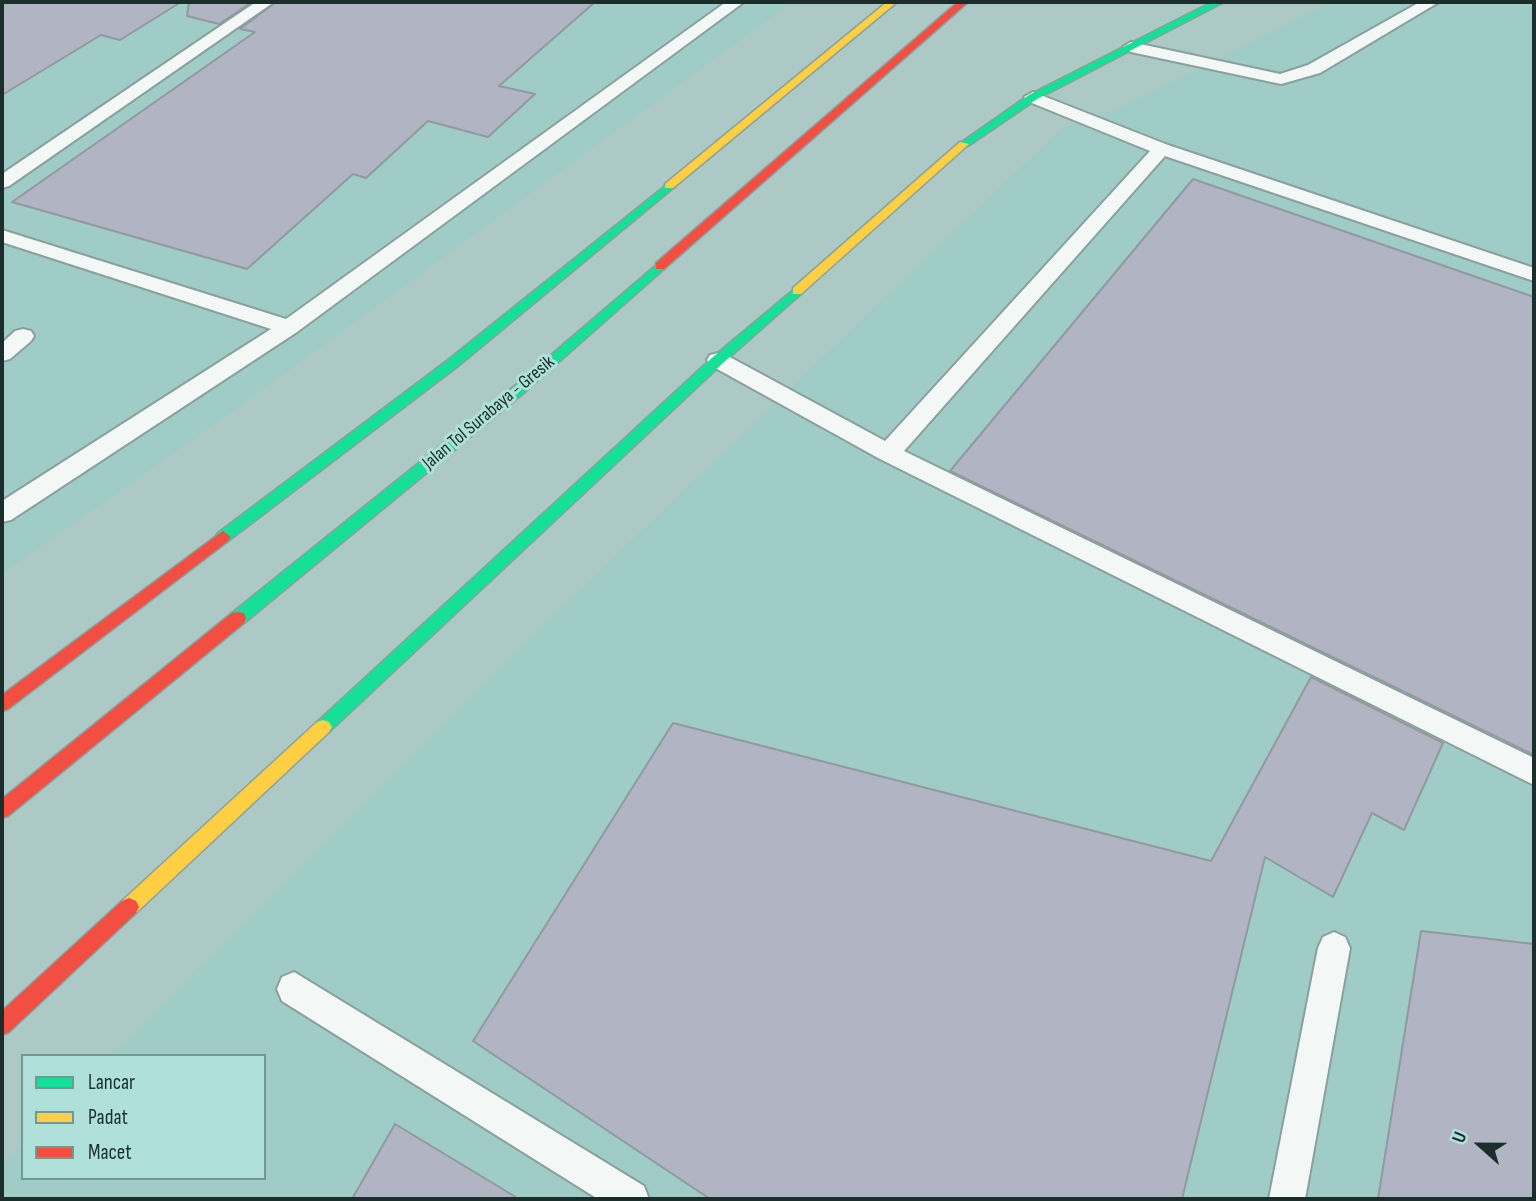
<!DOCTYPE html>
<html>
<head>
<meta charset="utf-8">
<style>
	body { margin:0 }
	#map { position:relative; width:1536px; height:1201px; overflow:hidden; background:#adc9c5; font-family:"Sofia Sans Condensed",sans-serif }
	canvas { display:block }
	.frame { position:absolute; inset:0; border:4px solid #1b2e2c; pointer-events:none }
	.legend { position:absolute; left:21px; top:1054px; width:245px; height:126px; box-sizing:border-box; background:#afe1da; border:2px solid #749994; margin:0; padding:9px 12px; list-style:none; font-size:21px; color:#1b2e2c }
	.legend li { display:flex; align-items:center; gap:14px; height:35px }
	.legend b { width:35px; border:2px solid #749994 }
	.north { position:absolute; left:1445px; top:1110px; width:70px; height:70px; -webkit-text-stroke:5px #afe1da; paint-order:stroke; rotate:291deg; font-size:19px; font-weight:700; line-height:28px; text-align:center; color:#1b2e2c }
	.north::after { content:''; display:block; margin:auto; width:24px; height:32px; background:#1b2e2c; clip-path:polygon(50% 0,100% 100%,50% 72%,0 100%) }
</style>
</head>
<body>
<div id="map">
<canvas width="1536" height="1201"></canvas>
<div class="frame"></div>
<ul class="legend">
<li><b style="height:9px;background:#16e098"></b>Lancar</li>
<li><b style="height:9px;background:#ffcf43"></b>Padat</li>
<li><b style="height:9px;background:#f24e42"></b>Macet</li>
</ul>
<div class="north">U</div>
</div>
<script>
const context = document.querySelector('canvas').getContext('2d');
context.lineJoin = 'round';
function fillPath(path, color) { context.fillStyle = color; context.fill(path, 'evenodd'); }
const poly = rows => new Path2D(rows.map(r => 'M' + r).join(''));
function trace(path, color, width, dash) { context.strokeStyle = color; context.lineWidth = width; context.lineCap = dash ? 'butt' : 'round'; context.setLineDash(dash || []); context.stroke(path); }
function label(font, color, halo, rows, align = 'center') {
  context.font = font + ' "Sofia Sans Condensed",sans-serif'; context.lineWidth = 6; context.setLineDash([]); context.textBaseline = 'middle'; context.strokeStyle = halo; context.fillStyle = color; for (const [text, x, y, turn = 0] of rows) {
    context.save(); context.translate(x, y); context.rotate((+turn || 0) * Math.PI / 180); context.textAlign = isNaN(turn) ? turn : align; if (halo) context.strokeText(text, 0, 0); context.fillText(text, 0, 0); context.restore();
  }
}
const built = poly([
	[2,2,792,2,232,412,2,574],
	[1331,2,1534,2,1534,1199,2,1199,2,1165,23,1144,23,1178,264,1178,264,1056,111,1056,540,628,1063,127,1117,109]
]);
const building = poly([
	[2,2,181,2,120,40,101,35,2,95,2,2],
	[189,2,252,2,219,24,187,16,189,2],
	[276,2,595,2,499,86,535,94,488,137,428,121,366,178,353,174,247,269,12,202,255,32,240,29,276,2],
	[1193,179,1534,297,1534,755,950,471,1193,179],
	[1311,677,1443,743,1404,830,1372,813,1333,897,1265,857,1182,1199,710,1199,473,1041,673,723,1211,861,1311,677],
	[1421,931,1534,944,1534,1199,1378,1199,1421,931],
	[395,1124,519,1199,352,1199,395,1124]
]);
const lane = poly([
	[256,2,274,2,9,186,2,188,2,174,256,2],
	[726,2,744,2,297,332,11,520,2,522,2,501,271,329,2,242,2,230,286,319,726,2],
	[1420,2,1439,2,1320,73,1281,84,1131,52,1123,47,1131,42,1280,74,1308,65,1420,2],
	[1033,92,1168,145,1534,268,1534,281,1165,156,904,451,1534,758,1534,785,880,459,710,365,707,360,710,355,718,353,726,355,885,441,1150,151,1027,101,1024,97,1033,92],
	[23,329,31,331,34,336,31,341,10,359,2,361,2,343,15,331,23,329],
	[1334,932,1345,937,1350,948,1305,1199,1269,1199,1318,948,1323,937,1334,932],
	[294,972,644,1186,649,1199,598,1199,282,1001,277,989,282,977,294,972]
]);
const fast = poly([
	[1212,2,1224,2,1037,99,968,146,959,144,1029,95,1212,2],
	[669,183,675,186,673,188,458,366,228,541,218,541,215,537,218,533,448,360,669,183],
	[660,262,666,266,664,269,526,391,244,623,232,623,230,618,232,613,516,385,660,262],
	[797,287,803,291,801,294,723,363,329,732,323,734,317,732,314,727,317,722,713,357,797,287]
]);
const slow = poly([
	[887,2,897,2,673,188,665,188,665,184,887,2],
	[960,142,969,144,801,294,793,294,793,288,960,142],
	[323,720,329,722,332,727,329,732,136,913,129,916,122,913,119,907,122,901,317,722,323,720]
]);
const jam = poly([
	[958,2,968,2,664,269,656,269,656,263,958,2],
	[223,531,231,537,228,541,8,709,2,711,2,695,223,531],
	[238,612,244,613,246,618,244,623,8,816,2,818,2,799,232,613,238,612],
	[129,898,136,901,139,907,136,913,9,1032,2,1035,2,1011,122,901,129,898]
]);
const streetNames = [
	["Jalan Tol Surabaya - Gresik",489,413,-40]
];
fillPath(built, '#9fccc7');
fillPath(building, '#b0b4c3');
trace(building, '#919a9f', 2);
trace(lane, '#8aa09d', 4);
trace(fast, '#8aa09d', 3);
trace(slow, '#8aa09d', 3);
trace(jam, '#8aa09d', 3);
fillPath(lane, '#f3f7f6');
fillPath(fast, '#16e098');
fillPath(slow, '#ffcf43');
fillPath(jam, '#f24e42');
label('19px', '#1b2e2c', '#afe1da', streetNames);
</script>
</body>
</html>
